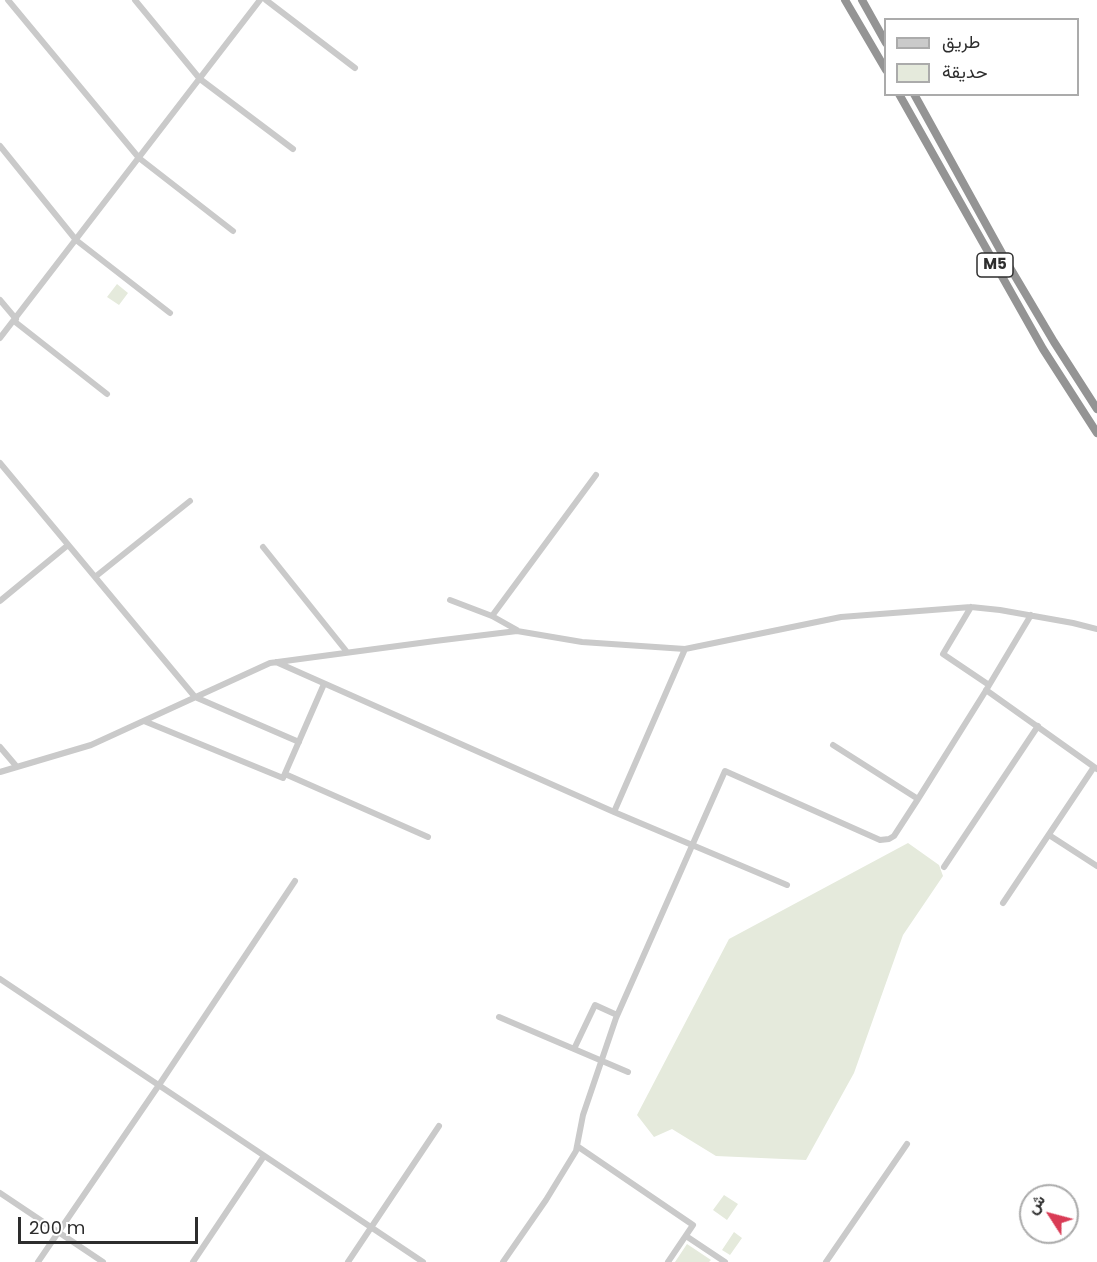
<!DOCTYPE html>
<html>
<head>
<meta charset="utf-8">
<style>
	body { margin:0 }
	#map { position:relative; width:1097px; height:1262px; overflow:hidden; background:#fff; font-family:Poppins,Vazirmatn,sans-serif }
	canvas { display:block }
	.legend { position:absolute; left:884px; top:18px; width:195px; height:78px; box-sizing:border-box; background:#fff; border:2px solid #ababab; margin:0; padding:8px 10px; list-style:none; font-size:18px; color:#2d2d2d }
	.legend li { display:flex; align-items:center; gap:12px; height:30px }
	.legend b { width:30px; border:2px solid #ababab }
	.north { position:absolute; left:1019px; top:1184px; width:60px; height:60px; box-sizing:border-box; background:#fff; border:2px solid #ababab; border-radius:50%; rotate:306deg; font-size:16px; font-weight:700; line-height:24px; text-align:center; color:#2d2d2d }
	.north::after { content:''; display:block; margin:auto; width:21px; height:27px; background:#d93b55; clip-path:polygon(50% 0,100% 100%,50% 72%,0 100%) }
	.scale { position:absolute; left:18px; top:1217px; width:180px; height:27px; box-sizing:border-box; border:3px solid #2d2d2d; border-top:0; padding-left:8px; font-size:18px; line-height:21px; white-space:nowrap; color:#2d2d2d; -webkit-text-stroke:4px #fff; paint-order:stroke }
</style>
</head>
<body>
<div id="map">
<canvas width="1097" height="1262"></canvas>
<ul class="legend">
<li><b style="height:8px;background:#cacaca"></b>طريق</li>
<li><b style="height:16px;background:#e5eadc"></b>حديقة</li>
</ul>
<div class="north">ش</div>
<div class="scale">200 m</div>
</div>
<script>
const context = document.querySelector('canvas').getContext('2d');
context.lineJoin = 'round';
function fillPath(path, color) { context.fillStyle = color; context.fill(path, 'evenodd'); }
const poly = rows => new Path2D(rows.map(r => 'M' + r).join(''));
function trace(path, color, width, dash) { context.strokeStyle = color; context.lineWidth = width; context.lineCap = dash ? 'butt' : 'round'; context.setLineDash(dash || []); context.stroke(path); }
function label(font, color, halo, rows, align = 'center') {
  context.font = font + ' Poppins,sans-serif'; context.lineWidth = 6; context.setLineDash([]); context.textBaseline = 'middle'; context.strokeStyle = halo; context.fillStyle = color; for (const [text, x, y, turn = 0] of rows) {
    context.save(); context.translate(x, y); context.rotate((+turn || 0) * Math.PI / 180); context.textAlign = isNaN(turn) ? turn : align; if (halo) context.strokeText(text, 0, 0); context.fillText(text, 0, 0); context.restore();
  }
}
const green = poly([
	[117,284,128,293,119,305,107,297],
	[908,843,939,865,943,876,903,935,854,1073,806,1160,716,1156,672,1129,654,1137,637,1115,729,939],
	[724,1195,738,1204,727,1220,713,1210],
	[734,1232,742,1238,730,1255,722,1250],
	[687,1244,711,1260,709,1262,675,1262]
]);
const minor = poly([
	[8,0,139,158,233,231],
	[135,0,200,79,293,149],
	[266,0,355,68],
	[0,146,76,240,170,313],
	[0,300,16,319],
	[14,321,107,394],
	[0,338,260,0],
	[0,463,195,697,299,742],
	[263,547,347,652],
	[95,577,190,501],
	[450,600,492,616,517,630],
	[0,601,68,545],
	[971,607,943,654,989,685],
	[492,616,596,475],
	[276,662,614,812,787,885],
	[986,690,1097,769],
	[144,721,283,778,324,684],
	[833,745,918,799],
	[0,747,17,767],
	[0,772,91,745,270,663,435,641,517,631,582,642,685,649,841,617,971,607,1000,610,1073,623,1097,629],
	[285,774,428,837],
	[614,812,685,649],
	[1049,835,1097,866],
	[944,867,1038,726],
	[1003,903,1094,767],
	[0,979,423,1262],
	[499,1017,628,1072],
	[574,1049,595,1005,617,1015],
	[577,1146,693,1225,668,1262],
	[0,1193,103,1262],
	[686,1236,725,1262],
	[38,1262,159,1085,295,881],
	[193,1262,264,1156],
	[348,1262,439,1126],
	[503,1262,546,1200,576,1151,583,1115,616,1018,725,771,880,840,889,839,894,836,918,799,985,692,1031,615],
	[826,1262,907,1144]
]);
const highway = poly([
	[845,0,886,70],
	[862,0,886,43],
	[899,94,1043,349,1097,433],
	[914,94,1009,266,1054,342,1097,409]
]);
const shields = [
	[995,265,36]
];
const shieldNames = [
	["M5",995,265]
];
fillPath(green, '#e5eadc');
trace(minor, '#cacaca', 6);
trace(highway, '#949494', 8);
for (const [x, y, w] of shields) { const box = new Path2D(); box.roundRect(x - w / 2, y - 12, w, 24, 4.5); context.fillStyle = '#fff'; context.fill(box); trace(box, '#2d2d2d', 1.5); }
label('bold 15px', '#2d2d2d', null, shieldNames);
</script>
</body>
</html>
